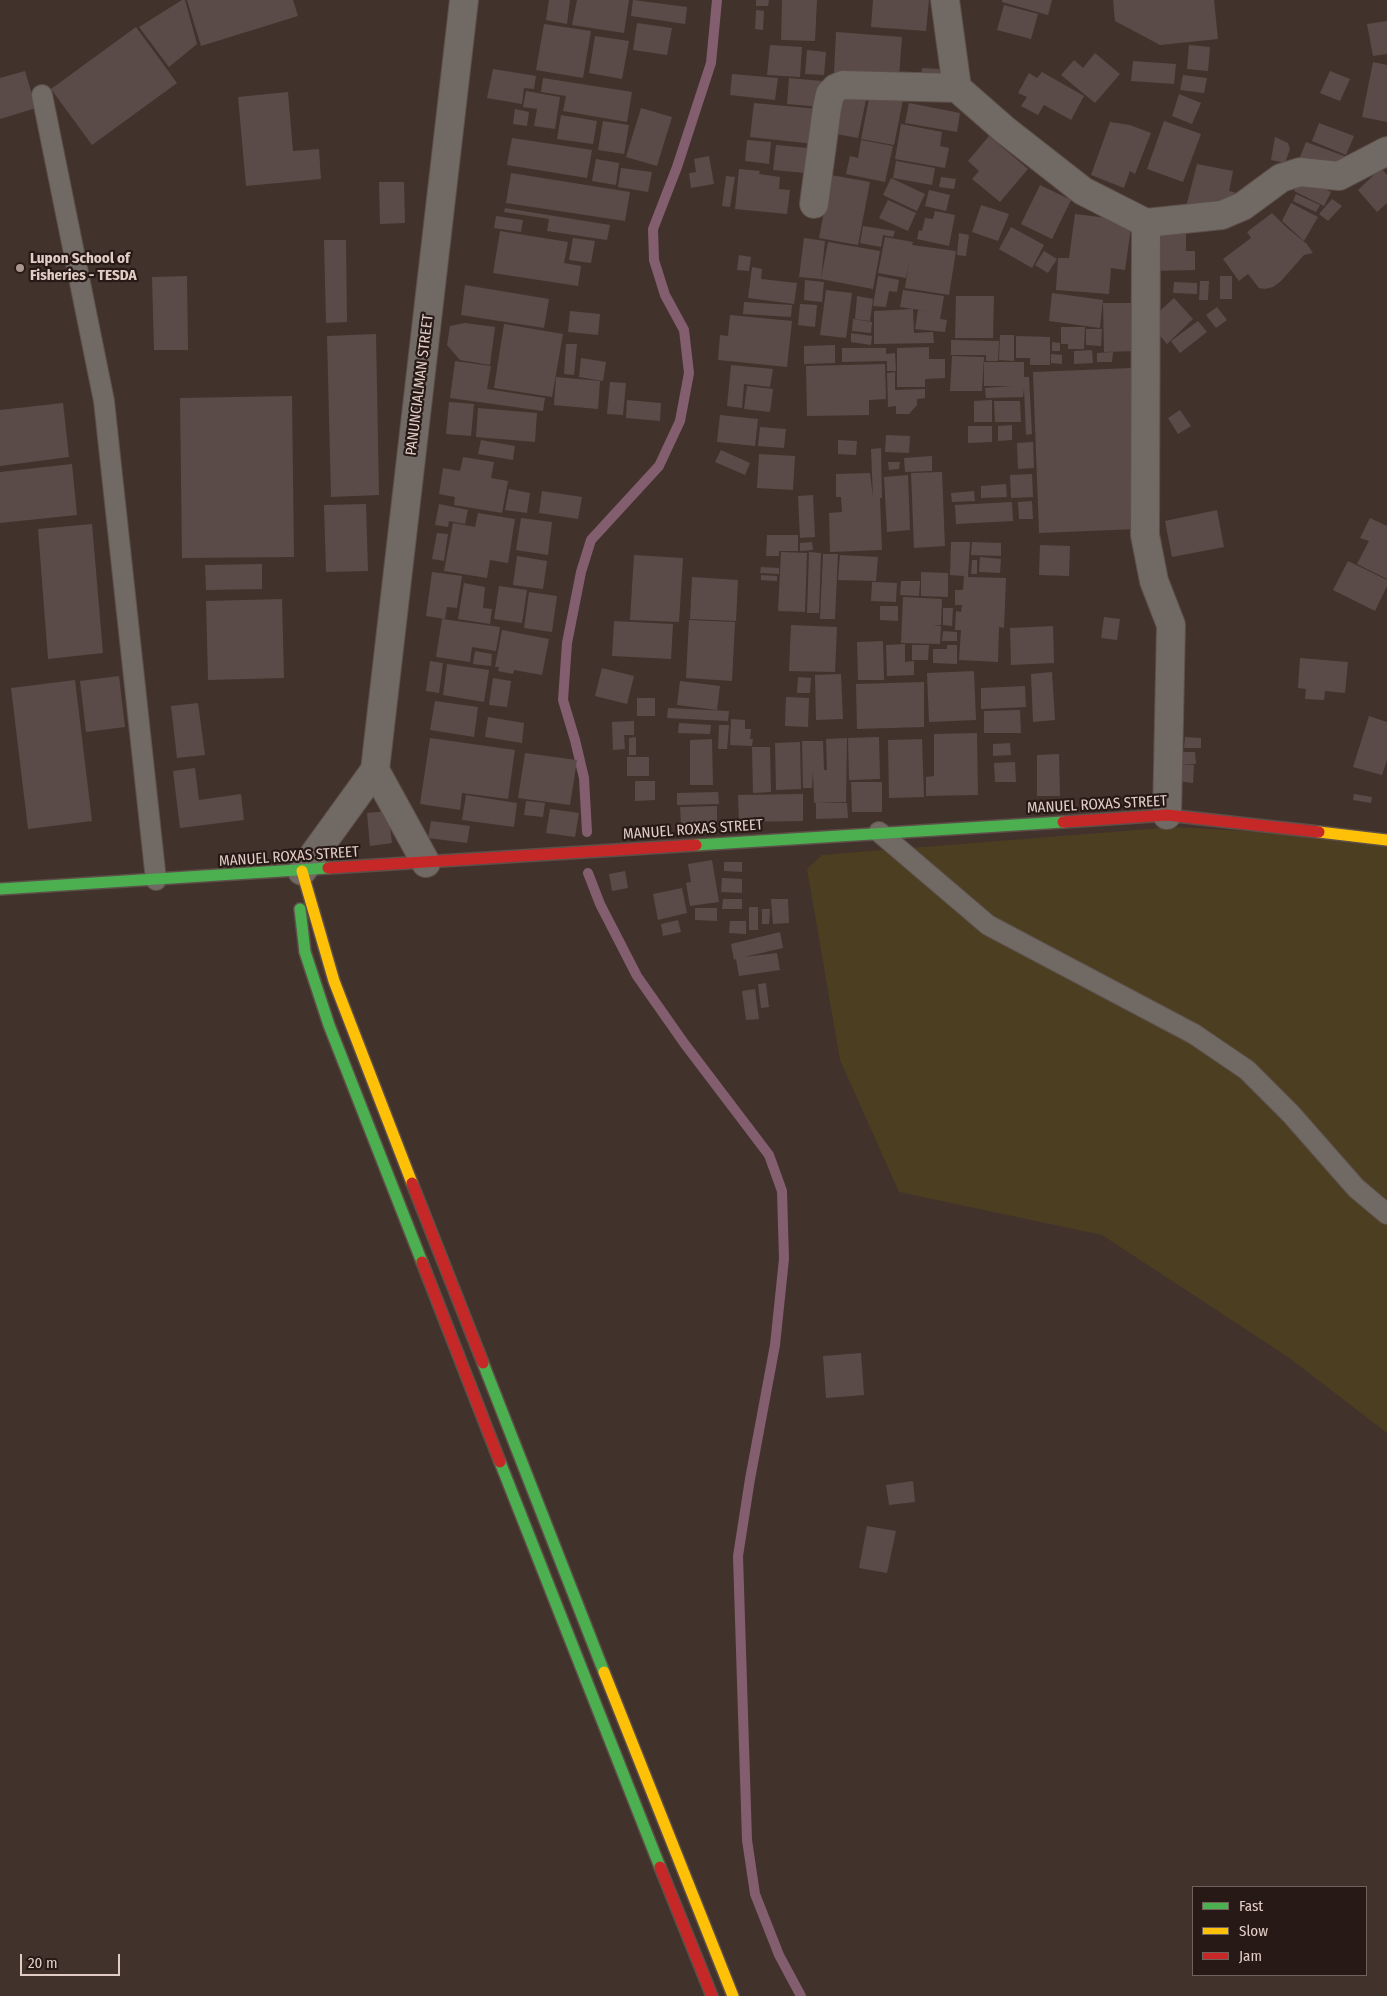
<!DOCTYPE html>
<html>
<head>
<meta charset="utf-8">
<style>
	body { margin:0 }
	#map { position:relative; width:1387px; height:1996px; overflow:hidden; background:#42322c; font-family:"Fira Sans Condensed",sans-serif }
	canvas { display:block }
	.legend { position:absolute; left:1192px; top:1886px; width:175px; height:90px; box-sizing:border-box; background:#271915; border:1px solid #71615c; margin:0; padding:6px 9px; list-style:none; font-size:15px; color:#e1cdc6 }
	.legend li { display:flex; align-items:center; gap:10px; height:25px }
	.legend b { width:25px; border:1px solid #71615c }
	.scale { position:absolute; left:20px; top:1954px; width:100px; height:22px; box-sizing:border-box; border:2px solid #e1cdc6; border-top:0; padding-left:6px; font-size:15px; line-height:18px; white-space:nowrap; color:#e1cdc6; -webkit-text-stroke:4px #271915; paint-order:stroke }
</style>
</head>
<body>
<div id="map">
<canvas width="1387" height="1996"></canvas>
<ul class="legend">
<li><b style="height:6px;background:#4caf50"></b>Fast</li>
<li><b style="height:6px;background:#ffc107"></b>Slow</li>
<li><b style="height:6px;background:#c62828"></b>Jam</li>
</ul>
<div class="scale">20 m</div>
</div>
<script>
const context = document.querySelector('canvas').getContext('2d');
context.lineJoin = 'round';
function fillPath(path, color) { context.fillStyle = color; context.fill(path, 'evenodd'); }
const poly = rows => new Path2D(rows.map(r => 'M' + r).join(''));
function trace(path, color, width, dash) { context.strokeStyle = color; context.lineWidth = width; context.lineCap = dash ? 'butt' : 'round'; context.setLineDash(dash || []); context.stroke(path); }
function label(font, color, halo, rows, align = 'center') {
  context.font = font + ' "Fira Sans Condensed",sans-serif'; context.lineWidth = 4.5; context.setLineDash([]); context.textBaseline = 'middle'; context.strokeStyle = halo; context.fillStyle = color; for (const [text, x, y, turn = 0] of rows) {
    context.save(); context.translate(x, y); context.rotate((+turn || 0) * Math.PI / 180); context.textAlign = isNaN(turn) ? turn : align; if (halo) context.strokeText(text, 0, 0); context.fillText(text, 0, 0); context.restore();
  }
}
const green = poly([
	[1175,827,1387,839,1387,1433,1288,1357,1102,1235,899,1192,840,1060,807,869,822,855]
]);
const stream = poly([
	[587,832,584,778,575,740,563,700,567,643,581,572,591,540,659,466,680,421,689,373,684,330,665,295,654,260,653,229,677,167,711,63,717,0],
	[588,873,600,904,637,976,684,1043,769,1155,782,1191,784,1259,775,1345,750,1479,738,1556,747,1840,755,1894,779,1955,801,1996]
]);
const building = poly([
	[182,0,185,0,197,44,169,67,139,27],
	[187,0,293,0,298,16,201,46],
	[549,0,570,0,567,24,546,20],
	[577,0,629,0,624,33,572,25],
	[633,0,687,7,685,24,631,16],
	[756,0,769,0,768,6,756,6],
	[782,0,817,0,815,41,781,40],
	[873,0,929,0,926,31,871,27],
	[1002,0,1052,0,1048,15,1002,2],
	[1113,0,1214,0,1218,39,1160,45,1115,21],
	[1004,5,1038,14,1031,39,997,30],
	[756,10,764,11,763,30,755,29],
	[1387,21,1387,54,1373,56,1367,24],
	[637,23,672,28,667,55,633,50],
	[544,24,591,31,583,78,536,70],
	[136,27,177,83,92,145,51,89],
	[836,32,902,37,899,77,834,73],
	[595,36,629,41,622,79,589,73],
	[770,45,802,47,800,77,767,75],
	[1189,45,1210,47,1208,71,1187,69],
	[807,50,826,52,824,75,805,74],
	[1095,53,1120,74,1095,103,1061,75,1074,60,1083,68],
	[1133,61,1176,64,1174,84,1131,81],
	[1373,62,1387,65,1387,122,1362,117],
	[922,68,940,69,939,79,921,77],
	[493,69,536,76,534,89,524,88,522,104,487,98],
	[25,71,36,108,0,119,0,78],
	[1330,71,1350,79,1340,101,1320,93],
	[1042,72,1084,96,1071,120,1044,105,1038,115,1021,106,1027,97,1018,93,1029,73,1037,78],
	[732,74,778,78,775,100,730,95],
	[1183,75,1207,78,1204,93,1180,90],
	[543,78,632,92,627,122,563,111,566,96,541,92],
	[789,78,822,81,820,107,787,104],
	[526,91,560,97,555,129,534,126,537,109,523,107],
	[288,92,293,151,319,149,321,179,246,186,238,97],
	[870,94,903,100,894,145,861,139],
	[1179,94,1201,103,1192,124,1172,116],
	[844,96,866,100,858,138,836,134],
	[754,103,818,109,814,144,750,137],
	[909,103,960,113,957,132,905,123],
	[641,108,672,117,657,166,626,157],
	[515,109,529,112,527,126,513,124],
	[561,115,597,121,593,144,557,139],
	[603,121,629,125,624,154,598,150],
	[1164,121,1201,134,1183,182,1147,169],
	[1110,122,1130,125,1151,133,1135,174,1130,171,1124,188,1091,175],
	[1319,123,1354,136,1346,155,1312,141],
	[901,124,942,132,940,146,949,148,945,168,895,159],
	[989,136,1028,169,1000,202,972,179,979,171,968,161],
	[1275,137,1288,143,1290,149,1285,163,1271,160],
	[512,138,592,150,587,178,507,165],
	[747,140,771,142,769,164,745,161],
	[861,140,893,146,885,182,846,174,850,156,858,158],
	[1306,142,1347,157,1341,173,1300,157],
	[776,145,808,148,805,173,773,170],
	[709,156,714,184,691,188,689,173,696,172,694,159],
	[596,159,619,163,616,185,592,181],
	[896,161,935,168,932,185,893,178],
	[1197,164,1233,171,1229,191,1237,193,1236,207,1186,207],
	[621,168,652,172,648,192,618,187],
	[1381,168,1387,175,1387,203,1377,212,1358,190],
	[739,169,760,171,759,174,780,177,779,189,790,190,787,214,735,209],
	[511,173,630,192,625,221,506,203],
	[831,175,870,182,858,245,819,238],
	[726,176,735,177,730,207,722,206],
	[941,177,956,179,954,189,939,187],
	[1301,177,1331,192,1324,206,1294,191],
	[891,178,925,194,917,211,883,195],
	[379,182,404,182,405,223,380,224],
	[1040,185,1071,200,1052,239,1021,224],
	[929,190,950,195,946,211,925,206],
	[1296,194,1320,205,1316,212,1293,201],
	[1332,199,1342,206,1328,221,1319,214],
	[888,200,916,213,908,231,879,218],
	[1291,203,1318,217,1304,241,1282,221],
	[981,205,1009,214,998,241,972,232],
	[505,208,610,225,607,240,547,231,549,219,504,212],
	[935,211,955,215,949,246,917,239,919,230,922,231,925,218,933,219],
	[1272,213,1286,227,1307,244,1313,253,1304,255,1281,281,1273,287,1265,289,1259,288,1248,274,1239,281,1223,259,1251,238,1247,232],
	[1075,214,1132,221,1125,270,1111,268,1109,294,1056,290,1058,258,1069,258],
	[496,216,523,220,521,232,494,228],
	[1186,225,1186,251,1195,251,1195,270,1152,271,1151,226],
	[863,226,895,231,893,237,883,235,881,247,860,243],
	[1011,227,1044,245,1032,268,999,249],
	[500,231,568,242,564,263,581,266,578,286,493,273],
	[959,233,969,235,966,256,957,255],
	[885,237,913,242,912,245,956,251,949,295,905,288,909,262,906,278,878,273],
	[573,238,595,241,591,263,569,260],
	[804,238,825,241,821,279,799,277],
	[324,240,346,240,347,322,326,323],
	[828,242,880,251,873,289,821,279],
	[1044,251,1057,259,1048,273,1035,265],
	[739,255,751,257,749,271,737,270],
	[752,267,762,269,761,279,797,283,794,304,748,298],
	[187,276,188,350,154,350,152,277],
	[878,276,899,280,897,292,889,291,886,307,873,306],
	[1220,276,1232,276,1232,299,1220,299],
	[805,280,824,282,822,302,804,300],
	[1200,281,1209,281,1208,300,1199,300],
	[1174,282,1197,283,1197,294,1173,293],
	[465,285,549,299,544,328,461,315],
	[826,290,852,293,846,338,820,335],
	[903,290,944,296,940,319,947,320,945,332,915,329,918,310,933,312,900,307],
	[1052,293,1103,300,1100,328,1049,321],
	[857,296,873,299,870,321,855,319],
	[956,296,994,296,993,338,955,338],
	[1174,298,1193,319,1167,344,1148,322],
	[744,302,792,305,791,317,743,314],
	[1103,303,1135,303,1136,351,1104,352],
	[800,304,817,305,815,327,798,325],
	[1217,307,1227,320,1216,328,1206,315],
	[913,309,914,333,933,332,934,343,874,344,874,311],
	[570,311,600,314,598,335,568,332],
	[730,315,792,321,787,367,718,360,720,335,728,336],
	[853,319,872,322,871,333,852,331],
	[1198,321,1207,332,1180,353,1171,341],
	[465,323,495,327,490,365,460,360,447,345,450,326],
	[504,324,563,334,552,397,494,388],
	[1061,327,1085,327,1084,349,1068,349,1068,344,1061,344],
	[1086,329,1102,329,1101,346,1086,345],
	[851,333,872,336,871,345,851,342],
	[376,334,379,495,331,497,327,336],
	[1000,335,1014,335,1014,361,999,360],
	[1016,336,1050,337,1050,365,1030,365,1030,358,1016,358],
	[951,340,999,341,998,361,986,361,986,355,951,355],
	[1052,342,1060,343,1060,351,1052,351],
	[566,344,577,344,574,375,564,374],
	[835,345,835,363,804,364,804,346],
	[929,347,929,359,945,359,945,378,925,379,925,387,897,387,897,348],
	[842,348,886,348,886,354,895,353,896,371,887,371,887,361,842,362],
	[1092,350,1093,363,1074,364,1074,351],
	[1113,352,1112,362,1097,362,1097,353],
	[1051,354,1062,355,1062,364,1051,363],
	[952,356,984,357,982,391,950,391],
	[581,358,606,362,603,381,579,377],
	[455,361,491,366,487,389,545,398,543,411,450,398],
	[984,362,1024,362,1024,377,1029,377,1032,434,1026,435,1024,389,1023,397,986,398,985,388,1012,386,984,386],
	[885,364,886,399,869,400,869,415,807,416,806,366],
	[731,365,773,369,770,387,744,384,742,408,727,406],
	[1132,368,1138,529,1039,533,1033,372],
	[895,372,895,390,925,389,925,398,917,399,917,405,909,414,896,414,896,406,888,407,887,373],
	[556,377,600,381,598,409,554,405],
	[610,382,626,383,623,415,607,414],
	[747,386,773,389,770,412,744,409],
	[292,396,294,557,182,558,180,398],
	[627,400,661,403,660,421,626,418],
	[992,400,992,422,974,422,974,401],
	[994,401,1020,401,1021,422,995,422],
	[449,402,474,404,471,436,446,434],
	[63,403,69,457,0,466,0,410],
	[478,408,537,413,535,442,476,437],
	[1180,410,1191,426,1178,434,1168,418],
	[720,415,758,419,755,446,717,442],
	[1012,425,1012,440,998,441,998,426],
	[968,426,992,426,992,442,968,443],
	[760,427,786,429,784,448,758,446],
	[886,435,910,436,909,453,885,452],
	[481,440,515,446,513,460,478,454],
	[838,440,857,441,856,455,838,454],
	[1033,442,1034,468,1018,469,1017,443],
	[881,448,882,498,880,498,882,550,830,552,829,513,842,512,841,497,836,497,836,474,870,473,873,498,871,449],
	[721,450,750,463,745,475,715,462],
	[759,454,795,456,793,490,757,488],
	[932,456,932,471,905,472,904,458],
	[463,457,494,462,491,478,508,481,502,513,454,505,455,497,439,494,443,468,460,471],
	[888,462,900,462,899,469,889,470],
	[72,464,77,515,0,523,0,472],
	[942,472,945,546,914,548,911,473],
	[1032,474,1033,497,1011,498,1010,475],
	[908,475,910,530,887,532,884,477],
	[1006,484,1007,497,981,498,981,486],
	[509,489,530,493,527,513,505,510],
	[542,491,582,497,578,519,539,513],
	[974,491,975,501,952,502,951,493],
	[813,495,815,537,800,538,798,496],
	[1032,501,1033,519,1019,519,1018,502],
	[1012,502,1013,521,956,524,955,505],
	[366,504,368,571,326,572,324,505],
	[439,504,468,510,465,524,449,521,448,527,435,525],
	[1217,510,1224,547,1172,557,1165,521],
	[478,513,515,519,508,563,490,560,487,578,444,571,453,523,475,527],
	[521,518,552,522,548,555,516,550],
	[1370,518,1387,526,1387,579,1357,564,1369,541,1360,538],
	[92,524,103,653,48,659,38,529],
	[437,533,448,534,444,561,432,559],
	[767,535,798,535,798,551,779,551,779,556,766,556],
	[812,542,813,550,800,551,800,543],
	[951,542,970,542,968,577,1006,578,1004,628,999,627,998,662,959,660,961,630,955,630,956,611,961,612,962,605,955,605,955,590,963,590,964,576,950,575],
	[972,542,1001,543,1001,556,971,555],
	[1040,545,1070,546,1069,576,1039,575],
	[781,552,807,553,805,612,778,611],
	[809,552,821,553,819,613,807,613],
	[823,554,838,554,835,619,820,619],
	[634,555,683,558,679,622,630,620],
	[840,555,878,557,876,581,838,580],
	[517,556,547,561,543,589,513,585],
	[980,557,1001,559,1000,573,979,572],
	[972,560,977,560,977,574,971,574],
	[1348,561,1387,580,1387,586,1375,611,1333,590],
	[262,564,262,589,206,590,205,565],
	[761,567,779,568,779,574,760,573],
	[432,572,462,576,457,608,447,607,445,619,426,616],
	[921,572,948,573,948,597,921,596],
	[761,575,777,576,777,581,761,580],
	[692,577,738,580,736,621,690,619],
	[901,581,920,581,919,596,900,595],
	[872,582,897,583,896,602,871,601],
	[464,583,485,587,483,608,492,609,490,624,458,619],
	[499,586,527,590,522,623,494,619],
	[529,592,557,596,552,632,524,628],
	[903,597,942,599,941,625,933,625,941,626,940,644,901,643],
	[282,599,284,678,208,680,206,601],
	[880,606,898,606,898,621,880,620],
	[943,608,953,608,952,626,943,625],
	[1104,617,1120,619,1117,640,1101,638],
	[442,619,500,627,496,651,472,647,470,662,436,657],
	[689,620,735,622,732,681,686,678],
	[614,621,673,624,671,659,612,656],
	[791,625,837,627,835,672,789,671],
	[1053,626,1054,663,1011,665,1010,628],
	[502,630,549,639,542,675,514,670,513,674,498,671,499,667,495,667],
	[943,631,957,632,957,641,942,641],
	[883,641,884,680,858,680,857,642],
	[905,644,905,662,914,661,914,675,887,676,886,645],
	[912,645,929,645,928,660,912,660],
	[947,645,957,645,957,664,933,663,933,649,947,649],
	[475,651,492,654,491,666,473,664],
	[1300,658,1348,662,1345,693,1325,691,1324,700,1305,699,1306,689,1298,688],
	[430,661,443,663,439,693,426,691],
	[447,664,489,670,484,702,443,695],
	[602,668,634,676,627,704,595,696],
	[974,671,976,720,929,722,927,673],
	[1052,672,1055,720,1033,722,1031,674],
	[841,674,843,719,816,720,815,675],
	[119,676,125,727,86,732,80,681],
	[798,677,811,678,810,693,797,693],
	[493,678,511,681,507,707,489,705],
	[75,680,92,821,28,829,11,688],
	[680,681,720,686,717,710,677,705],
	[924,682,924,727,857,729,856,684],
	[1025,686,1026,707,981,709,981,688],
	[786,697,809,698,808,727,785,726],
	[637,698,655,698,655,716,637,716],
	[435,701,478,707,474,737,430,730],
	[198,703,205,755,177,758,171,706],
	[668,708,729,711,728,721,667,718],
	[1020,710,1021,733,984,733,984,711],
	[1369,716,1387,722,1387,760,1382,775,1353,767],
	[488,717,524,723,522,743,485,737],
	[731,719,745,720,745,729,751,729,750,739,753,739,752,746,730,745],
	[634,721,634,735,624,735,625,749,613,750,612,722],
	[679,723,711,725,710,734,678,733],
	[719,725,729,725,727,749,718,749],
	[977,733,978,795,926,796,926,777,934,776,934,734],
	[636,737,636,755,629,755,629,738],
	[879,737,880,779,849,780,848,738],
	[1185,737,1201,738,1201,748,1184,748],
	[430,738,515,750,508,799,462,793,460,810,420,804],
	[847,738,846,802,814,803,813,771,812,788,803,788,802,741,823,741,824,770,827,770,826,739],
	[712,739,713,785,690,785,690,740],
	[922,739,924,797,889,798,888,740],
	[800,742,801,789,776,790,775,743],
	[1010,743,1011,755,993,756,993,744],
	[752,747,770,747,771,792,753,793],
	[1182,752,1195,752,1196,764,1182,764],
	[525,753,577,760,570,805,518,798],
	[1059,754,1060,796,1037,796,1037,755],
	[627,757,649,757,649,776,627,776],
	[1015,762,1016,782,995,782,994,763],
	[1180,764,1194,765,1193,783,1178,781],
	[195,768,199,800,241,794,244,820,180,828,173,771],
	[635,781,655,781,655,800,635,801],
	[851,782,882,782,882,812,852,812],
	[718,792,719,804,677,805,677,793],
	[803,794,803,821,739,822,738,795],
	[1354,794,1372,797,1371,803,1353,800],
	[466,795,517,803,514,827,462,820],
	[526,801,545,803,543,817,524,815],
	[816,803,847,803,848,818,816,819],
	[717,806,717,824,681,825,680,807],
	[550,809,579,813,575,837,546,833],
	[388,811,392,843,370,846,367,813],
	[431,821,470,826,467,843,428,838],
	[712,860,719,902,690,906,686,883,691,882,688,864],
	[724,862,742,862,742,872,724,871],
	[625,871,628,888,612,891,609,874],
	[722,878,742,879,742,893,721,892],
	[682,888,687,913,658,920,653,894],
	[723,899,742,899,742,909,722,909],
	[771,899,788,899,789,923,773,924],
	[749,907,758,907,758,930,749,930],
	[695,908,717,908,717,921,695,920],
	[762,909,770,909,769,924,762,924],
	[678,920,681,932,663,936,661,924],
	[730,921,746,921,746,934,729,933],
	[780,932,783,948,744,957,777,953,780,970,739,976,736,959,734,960,731,944],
	[766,983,769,1007,761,1008,758,984],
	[755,989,759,1019,746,1020,742,991],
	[861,1353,864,1395,826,1398,823,1356],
	[913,1481,915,1502,889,1505,886,1485],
	[867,1526,896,1531,887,1573,859,1568]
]);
const lane = poly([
	[42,95,104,401,156,880],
	[879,832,988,925,1194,1034,1247,1070,1291,1114,1356,1188,1387,1214]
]);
const street = poly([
	[945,0,957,88,1005,130,1083,191,1146,223,1222,215,1243,206,1281,178,1300,172,1339,176,1387,151],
	[814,204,827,108,830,94,836,88,843,85,957,88],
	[1146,223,1145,535,1154,581,1171,625,1167,815],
	[375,770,426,863],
	[302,871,375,770,464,0]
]);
const fast = poly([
	[696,845,1063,822],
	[0,889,328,868],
	[300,909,305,952,329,1025,422,1262],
	[483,1363,604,1672],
	[500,1462,660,1867]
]);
const slow = poly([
	[1319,832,1387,840],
	[302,871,334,981,412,1183],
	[604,1672,733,1996]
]);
const jam = poly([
	[1063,822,1167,815,1319,832],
	[328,868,696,845],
	[412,1183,483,1363],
	[422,1262,500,1462],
	[660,1867,712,1996]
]);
const markers = [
	[20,268,5,"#a99790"]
];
const poiNames = [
	["Lupon School of",30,259],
	["Fisheries - TESDA",30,276]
];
const streetNames = [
	["PANUNCIALMAN STREET",420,385,-83],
	["MANUEL ROXAS STREET",1097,805,-3],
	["MANUEL ROXAS STREET",693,830,-4],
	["MANUEL ROXAS STREET",289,857,-4]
];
fillPath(green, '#4b3e21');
trace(stream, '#835e6e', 10);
fillPath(building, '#5a4b49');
trace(lane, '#5d4f49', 22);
trace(street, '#5d4f49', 30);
trace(fast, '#5d4f49', 14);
trace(slow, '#5d4f49', 14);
trace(jam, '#5d4f49', 14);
trace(lane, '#716964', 20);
trace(street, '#716964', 28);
trace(fast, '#4caf50', 11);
trace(slow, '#ffc107', 11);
trace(jam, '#c62828', 11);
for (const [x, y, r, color] of markers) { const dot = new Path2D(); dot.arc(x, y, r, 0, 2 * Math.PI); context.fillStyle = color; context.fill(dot); trace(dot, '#271915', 2); }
label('bold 15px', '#e1cdc6', '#271915', poiNames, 'left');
label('15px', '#e1cdc6', '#271915', streetNames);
</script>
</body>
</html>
